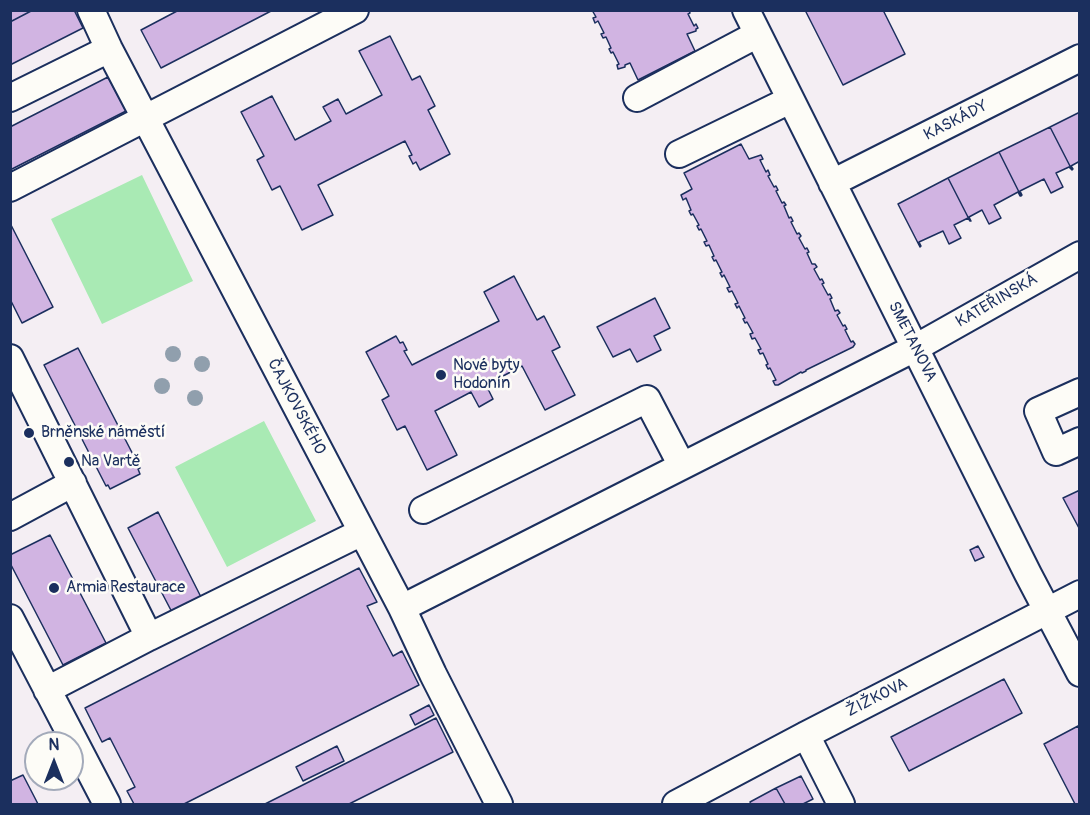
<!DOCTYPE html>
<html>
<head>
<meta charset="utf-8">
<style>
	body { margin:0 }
	#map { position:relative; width:1090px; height:815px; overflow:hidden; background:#f4eef3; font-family:Pangolin,sans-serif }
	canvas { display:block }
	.frame { position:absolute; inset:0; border:12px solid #1b2f5e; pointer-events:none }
	.north { position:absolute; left:24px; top:731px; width:60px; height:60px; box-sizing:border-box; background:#fdfcf7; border:2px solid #a3aaba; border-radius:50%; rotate:0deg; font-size:16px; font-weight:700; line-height:24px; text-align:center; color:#1b2f5e }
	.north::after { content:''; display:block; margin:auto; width:21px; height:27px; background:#1b2f5e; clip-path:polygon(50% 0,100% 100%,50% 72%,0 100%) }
</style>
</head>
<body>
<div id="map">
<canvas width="1090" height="815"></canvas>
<div class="frame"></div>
<div class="north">N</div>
</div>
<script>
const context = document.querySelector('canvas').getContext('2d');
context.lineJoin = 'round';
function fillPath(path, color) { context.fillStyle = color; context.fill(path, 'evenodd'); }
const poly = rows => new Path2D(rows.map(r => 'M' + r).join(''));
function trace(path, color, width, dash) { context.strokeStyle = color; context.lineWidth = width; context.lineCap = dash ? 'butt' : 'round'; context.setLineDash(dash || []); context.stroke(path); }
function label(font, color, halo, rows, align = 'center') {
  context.font = font + ' Pangolin,sans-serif'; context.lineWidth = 5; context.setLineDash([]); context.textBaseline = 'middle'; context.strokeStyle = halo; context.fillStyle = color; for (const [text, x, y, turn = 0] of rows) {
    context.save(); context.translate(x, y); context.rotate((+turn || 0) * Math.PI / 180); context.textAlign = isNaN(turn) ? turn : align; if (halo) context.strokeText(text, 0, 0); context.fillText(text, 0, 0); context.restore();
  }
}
const green = poly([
	[142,175,193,281,102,324,51,219],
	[264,421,316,521,227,567,175,467]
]);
const building = poly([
	[10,10,33,10,10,22,10,10],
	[33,10,74,10,83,28,10,65,10,22,33,10],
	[179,10,273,10,161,68,141,30,179,10],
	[592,10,689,10,690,13,688,14,694,26,696,24,698,28,696,29,696,31,687,34,695,51,638,80,630,63,625,65,625,67,618,69,617,65,619,64,613,52,611,53,609,49,611,48,606,37,603,38,601,34,604,33,598,21,595,23,593,18,596,17,592,10],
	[805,10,883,10,905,54,843,85,805,10],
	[390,36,412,80,420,76,435,106,428,110,450,154,420,170,416,162,413,164,409,156,412,155,405,141,318,185,333,215,302,230,280,186,272,190,257,160,264,156,241,112,272,96,295,140,331,121,323,107,338,99,346,114,382,95,359,51,390,36],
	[108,77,126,111,10,170,10,127,108,77],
	[1080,112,1080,161,1071,166,1073,169,1072,170,1050,127,1080,112],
	[1050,127,1072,170,1069,167,1056,173,1063,187,1051,193,1044,179,1020,191,1022,195,1021,196,999,152,1050,127],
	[741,144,749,159,761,155,763,159,760,160,766,172,768,170,770,175,768,176,774,187,776,186,778,190,776,191,782,203,784,202,786,205,784,206,789,218,791,217,793,221,791,222,797,234,799,233,801,236,799,238,805,249,807,248,809,252,807,253,812,264,815,264,817,267,814,269,820,280,822,279,824,283,822,284,828,295,830,294,832,298,830,299,835,311,838,310,840,313,837,315,843,326,845,325,847,329,845,330,851,342,853,341,855,344,853,347,806,370,806,371,802,373,801,372,778,385,775,385,773,381,776,380,770,368,768,369,766,365,768,364,763,353,760,354,758,350,761,349,755,338,752,339,750,334,753,333,747,322,745,323,743,319,745,318,739,306,737,308,735,304,738,303,732,291,729,292,727,288,730,287,724,275,722,277,720,273,722,272,716,260,714,261,712,257,714,256,709,245,706,246,704,242,707,241,701,229,699,230,697,226,699,225,693,214,691,215,689,211,691,210,686,198,683,200,681,195,692,189,684,173,741,144],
	[999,152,1021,196,1020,196,1018,192,994,205,1001,218,989,224,982,210,969,217,971,221,970,221,948,178,999,152],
	[948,178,970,221,968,218,954,225,961,238,949,244,943,231,919,242,921,246,920,247,898,204,948,178],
	[11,225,53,307,22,323,10,299,11,225],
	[514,276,537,320,544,316,560,347,552,351,575,395,545,410,522,366,486,385,493,399,479,407,471,392,435,411,457,455,427,470,405,426,397,430,382,400,389,396,366,352,396,336,400,343,403,342,407,350,404,351,412,365,499,321,484,292,514,276],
	[655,298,670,328,654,336,661,350,637,362,630,349,613,357,597,327,655,298],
	[78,348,140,468,138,469,140,474,110,489,108,485,106,486,44,365,78,348],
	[1080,490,1080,530,1063,498,1080,490],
	[158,512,204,603,175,618,128,528,158,512],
	[50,535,106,643,63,665,10,563,10,555,50,535],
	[978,546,984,557,975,561,970,550,978,546],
	[359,568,377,602,367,606,393,656,402,651,419,685,184,804,134,804,127,791,135,787,110,738,102,742,85,708,359,568],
	[1004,679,1022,713,909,771,891,737,1004,679],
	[429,705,434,715,415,725,410,715,429,705],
	[436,718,453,752,349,804,265,804,436,718],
	[1078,726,1080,729,1080,804,1075,804,1044,744,1078,726],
	[337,746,344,761,303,781,296,767,337,746],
	[23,775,38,804,10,804,10,781,23,775],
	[801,776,813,799,803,804,785,804,776,788,801,776],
	[776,788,785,804,751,804,750,802,776,788]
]);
const minor = poly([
	[91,10,109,49,402,608,433,674,499,804],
	[746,10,1028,574,1080,673],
	[10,98,109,49],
	[637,98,758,34],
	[679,154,790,100],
	[832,183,1080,58],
	[10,188,355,10],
	[10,358,149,637,362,532],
	[1080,392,1038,411,1056,452,1080,441],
	[423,510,647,399,682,466],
	[10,517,73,483],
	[402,608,915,348,1080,255],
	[10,618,107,804],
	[47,690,149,637],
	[806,735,841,804],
	[676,804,806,735,1080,594]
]);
const trees = [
	[173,354],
	[202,364],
	[162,386],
	[195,398]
];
const markers = [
	[441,375,6,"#1b2f5e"],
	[29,433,6,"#1b2f5e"],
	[69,462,6,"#1b2f5e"],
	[54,588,6,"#1b2f5e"]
];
const streetNames = [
	["KASKÁDY",956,121,-27],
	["KATEŘINSKÁ",997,301,-30],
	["SMETANOVA",912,342,63],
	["ČAJKOVSKÉHO",296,407,62],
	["ŽIŽKOVA",877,698,-27]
];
const poiNames = [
	["Nové byty",453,366],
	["Hodonín",453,384],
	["Brněnské náměstí",41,433],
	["Na Vartě",81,462],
	["Armia Restaurace",66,588]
];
fillPath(green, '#a9eab4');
fillPath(building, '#d1b4e2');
trace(building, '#1b2f5e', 1.5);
trace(minor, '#1b2f5e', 30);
trace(minor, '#fdfcf7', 26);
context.fillStyle = '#909fad';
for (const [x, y] of trees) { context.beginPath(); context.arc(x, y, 8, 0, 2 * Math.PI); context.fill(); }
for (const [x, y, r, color] of markers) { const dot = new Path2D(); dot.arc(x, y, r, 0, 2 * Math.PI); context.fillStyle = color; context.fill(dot); trace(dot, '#fdfcf7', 2); }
label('16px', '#1b2f5e', '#fdfcf7', streetNames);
label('16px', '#1b2f5e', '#fdfcf7', poiNames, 'left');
</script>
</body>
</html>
